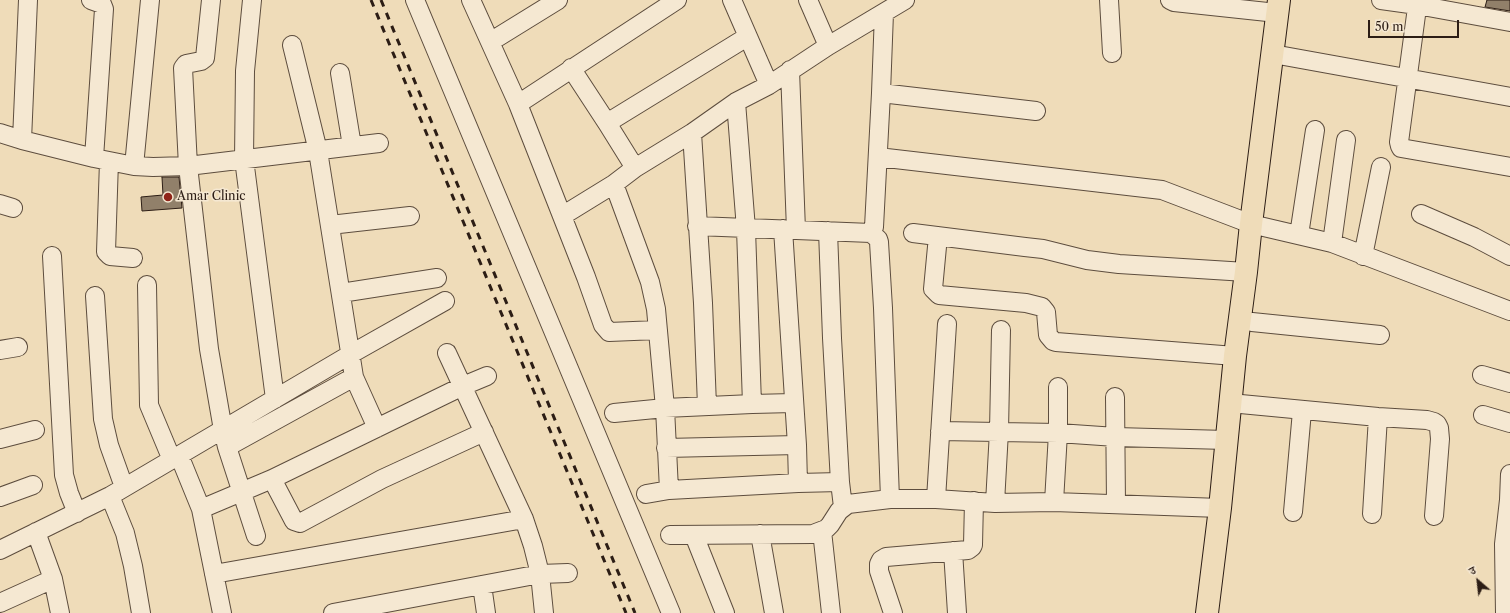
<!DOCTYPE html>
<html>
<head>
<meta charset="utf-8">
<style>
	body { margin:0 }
	#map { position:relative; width:1510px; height:613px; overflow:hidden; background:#efdcb9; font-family:"Libre Caslon Text","Noto Serif Devanagari",serif }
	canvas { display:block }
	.north { position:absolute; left:1458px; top:561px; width:40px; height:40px; -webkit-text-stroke:3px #f5e8d2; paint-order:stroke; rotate:332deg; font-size:11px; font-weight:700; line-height:16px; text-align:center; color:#2c1d15 }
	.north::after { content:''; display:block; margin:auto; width:14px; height:18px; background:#2c1d15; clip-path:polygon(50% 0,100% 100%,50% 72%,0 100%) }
	.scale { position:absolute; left:1368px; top:20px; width:91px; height:18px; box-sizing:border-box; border:2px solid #2c1d15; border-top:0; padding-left:5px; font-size:12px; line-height:14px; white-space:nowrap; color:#2c1d15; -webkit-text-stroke:3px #f5e8d2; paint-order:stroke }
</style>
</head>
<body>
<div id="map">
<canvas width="1510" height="613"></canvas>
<div class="north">उ</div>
<div class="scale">50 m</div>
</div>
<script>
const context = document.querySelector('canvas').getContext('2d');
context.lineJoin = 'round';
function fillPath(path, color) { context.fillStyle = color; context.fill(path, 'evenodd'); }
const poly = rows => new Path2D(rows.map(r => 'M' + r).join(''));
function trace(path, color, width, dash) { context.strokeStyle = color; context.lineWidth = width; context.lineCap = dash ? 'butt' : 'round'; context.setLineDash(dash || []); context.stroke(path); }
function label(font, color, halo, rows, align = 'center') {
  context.font = font + ' "Libre Caslon Text",serif'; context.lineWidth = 3; context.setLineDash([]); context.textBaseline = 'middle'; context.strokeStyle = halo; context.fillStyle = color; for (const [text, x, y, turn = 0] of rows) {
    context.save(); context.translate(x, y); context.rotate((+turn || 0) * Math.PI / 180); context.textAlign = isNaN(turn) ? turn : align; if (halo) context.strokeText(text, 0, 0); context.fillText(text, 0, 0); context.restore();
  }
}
const building = poly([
	[1487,0,1510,0,1510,11,1485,7,1487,0],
	[162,177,179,177,182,208,142,211,141,197,163,195,162,177]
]);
const minor = poly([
	[91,0,102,4,104,9,94,158],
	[211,0,205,58,201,61,186,64,183,68,188,166,209,349,223,430,227,447,256,536],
	[252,0,245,71,244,159,275,399],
	[415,0,671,613],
	[471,0,518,104,586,277,603,325,609,332,658,330],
	[732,0,769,85],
	[808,0,828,46],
	[1109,0,1112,53],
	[1170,0,1174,2,1277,13],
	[1381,0,1417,5,1510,22],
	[1418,0,1399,142,1400,146,1401,148,1510,167],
	[490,42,558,0],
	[292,45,318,151,354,377,377,428],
	[1284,56,1510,97],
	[571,68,607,123,635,168],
	[790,70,796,230],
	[340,73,352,146],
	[881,93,1036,111],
	[736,102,746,229,752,404],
	[518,104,677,0],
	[607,123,747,37],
	[0,133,22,140,94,158,134,166,153,167,188,166,379,143],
	[692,133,703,303,707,406],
	[22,140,28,0],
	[878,157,1162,190,1251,224,1332,243,1510,311],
	[109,161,106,252,110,256,133,258],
	[134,166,150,0],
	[614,184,650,282,656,309,665,408,669,490],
	[0,204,13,208],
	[1421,214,1474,237,1510,256],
	[562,216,614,184,635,168,692,133,736,102,769,85,828,46,905,0],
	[330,225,410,216],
	[697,226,871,233,878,239,879,242,883,308,890,499],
	[783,229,797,445,798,483],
	[828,231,832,338,840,482,843,507],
	[871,233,874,227,881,93,884,13],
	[913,233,1025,247,1043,249,1087,260,1119,264,1246,272],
	[1299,235,1315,130],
	[938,236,933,289,939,295,1026,303,1042,307,1046,312,1048,335,1053,341,1056,342,1235,356],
	[1332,243,1346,140],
	[52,256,64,475,69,493,77,513],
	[1363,256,1381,167],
	[147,285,149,405,172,460],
	[341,293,437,278],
	[95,296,103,419,109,445,124,487],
	[1252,322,1380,335],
	[0,350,18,347],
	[447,353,524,519,533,546,540,574,544,613],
	[1482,375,1510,383],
	[1115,397,1116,504],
	[1230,403,1378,417,1427,420,1434,422,1437,424,1439,428,1440,439,1434,516],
	[614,413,665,408,752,404,793,403],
	[1483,415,1510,423],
	[940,431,1058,433,1116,437,1226,440],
	[0,439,35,430],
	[227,447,354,377],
	[666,448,797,445],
	[179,455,201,509,222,613],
	[272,479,294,521,300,523,382,479,484,432],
	[646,494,669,490,798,483,840,482],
	[110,496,125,533,133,566,141,613],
	[0,497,33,485],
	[936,499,947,324],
	[1054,502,1058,433,1058,387],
	[995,503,999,431,1001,330],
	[201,509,272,479,463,386,487,376],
	[1293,512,1302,411],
	[1372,514,1378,417],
	[822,531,831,613],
	[36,532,53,579,60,613],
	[760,534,774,613],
	[670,535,813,534,826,529,830,525,839,511,848,504,890,499,936,499,995,503,1054,502,1220,508],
	[694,535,725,613],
	[0,550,110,496,351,354,445,301],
	[953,551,957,613],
	[214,574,524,519],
	[482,585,486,613],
	[0,603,53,579],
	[333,613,540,574,568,573],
	[893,613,879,571,879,564,881,560,886,557,968,550,972,547,973,545,974,501],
	[1505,613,1504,544,1509,500,1510,474]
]);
const major = poly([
	[1207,613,1220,508,1235,356,1246,272,1251,224,1279,0]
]);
const rail = poly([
	[371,0,626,613],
	[381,0,635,613]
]);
const markers = [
	[168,197,5,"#8f2418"]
];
const poiNames = [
	["Amar Clinic",177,197]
];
fillPath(building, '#91806a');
trace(building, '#2c1d15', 1);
trace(minor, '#5d4d3e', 20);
trace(major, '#2c1d15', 24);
trace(minor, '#f5e8d2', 18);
trace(major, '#efdcb9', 22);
trace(rail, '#2c1d15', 3, [7, 7]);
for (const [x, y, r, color] of markers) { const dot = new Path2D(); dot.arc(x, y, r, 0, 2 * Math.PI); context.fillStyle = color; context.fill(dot); trace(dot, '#f5e8d2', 1.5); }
label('12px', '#2c1d15', '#f5e8d2', poiNames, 'left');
</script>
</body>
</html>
